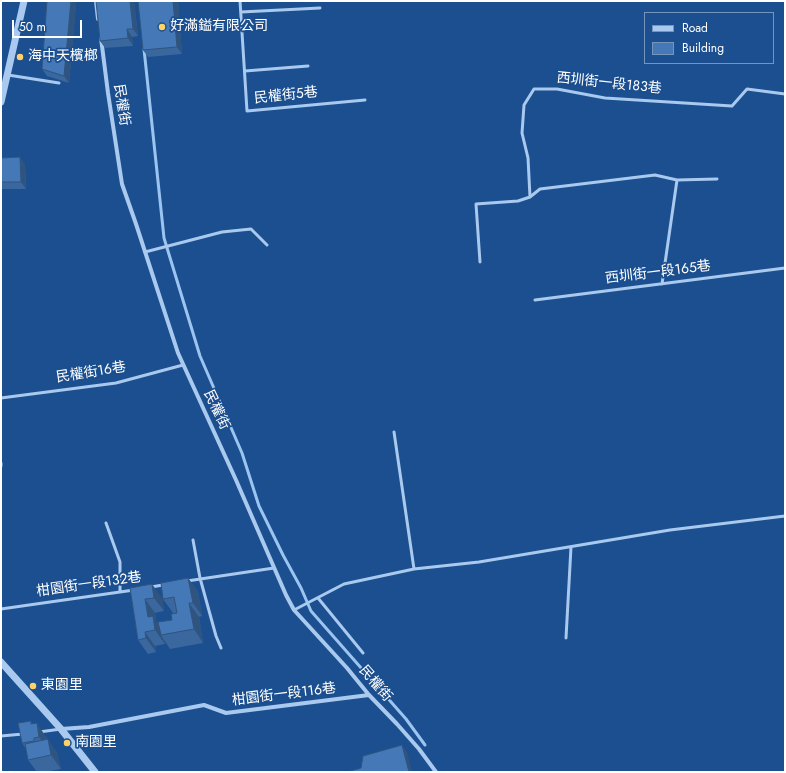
<!DOCTYPE html>
<html>
<head>
<meta charset="utf-8">
<style>
	body { margin:0 }
	#map { position:relative; width:786px; height:773px; overflow:hidden; background:#1b4f8f; font-family:Jost,sans-serif }
	canvas { display:block }
	.frame { position:absolute; inset:0; border:2px solid #fff; pointer-events:none }
	.legend { position:absolute; left:644px; top:12px; width:130px; height:52px; box-sizing:border-box; background:#1b4f8f; border:1px solid #7695bc; margin:0; padding:5px 7px; list-style:none; font-size:12px; color:#fff }
	.legend li { display:flex; align-items:center; gap:8px; height:20px }
	.legend b { width:20px; border:1px solid #7695bc }
	.scale { position:absolute; left:12px; top:20px; width:70px; height:18px; box-sizing:border-box; border:2px solid #fff; border-top:0; padding-left:5px; font-size:12px; line-height:14px; white-space:nowrap; color:#fff; -webkit-text-stroke:3px #1b4f8f; paint-order:stroke }
</style>
</head>
<body>
<div id="map">
<canvas width="786" height="773"></canvas>
<div class="frame"></div>
<ul class="legend">
<li><b style="height:5px;background:#a9c9ee"></b>Road</li>
<li><b style="height:11px;background:#4478b7"></b>Building</li>
</ul>
<div class="scale">50 m</div>
</div>
<script>
const context = document.querySelector('canvas').getContext('2d');
context.lineJoin = 'round';
const poly = rows => new Path2D(rows.map(r => 'M' + r).join(''));
function trace(path, color, width, dash) { context.strokeStyle = color; context.lineWidth = width; context.lineCap = dash ? 'butt' : 'round'; context.setLineDash(dash || []); context.stroke(path); }
function fillPath(path, color) { context.fillStyle = color; context.fill(path, 'evenodd'); }
function label(font, color, halo, rows, align = 'center') {
  context.font = font + ' Jost,"Noto Sans TC",sans-serif'; context.lineWidth = 3.5; context.setLineDash([]); context.textBaseline = 'middle'; context.strokeStyle = halo; context.fillStyle = color; for (const [text, x, y, turn = 0] of rows) {
    context.save(); context.translate(x, y); context.rotate((+turn || 0) * Math.PI / 180); context.textAlign = isNaN(turn) ? turn : align; if (halo) context.strokeText(text, 0, 0); context.fillText(text, 0, 0); context.restore();
  }
}
const stream = poly([
	[144,49,164,238,200,356,242,453,259,506,283,555,301,588,311,611,406,719,425,745]
]);
const service = poly([
	[240,1,247,111,365,100],
	[241,12,320,8],
	[245,71,308,66],
	[8,75,59,83],
	[530,197,528,158,522,133,524,105,534,89,557,89,605,98,732,106,747,89,785,94],
	[145,252,222,232,251,229,267,245],
	[480,262,476,204,518,201,530,197,540,189,655,175,677,180,717,179],
	[662,284,677,180],
	[535,300,785,268],
	[1,398,116,383,183,365],
	[394,432,414,569],
	[1,463,1,466],
	[106,523,120,562,120,592],
	[193,540,200,578,216,636,221,648],
	[187,581,274,568],
	[151,587,163,585],
	[318,598,363,653],
	[1,609,134,590],
	[294,610,344,584,414,569,479,562,670,530,785,516],
	[566,638,571,547],
	[39,732,61,729],
	[1,736,23,734]
]);
const minor = poly([
	[96,1,98,19],
	[101,38,108,93,122,184,136,224,178,353,236,480,286,595,294,610,347,668,369,695,397,724,419,749,436,772],
	[61,729,89,727,204,705,226,713,369,695]
]);
const tertiary = poly([
	[1,102,24,1],
	[1,662,61,729,95,772]
]);
const wall = poly([
	[47,1,74,1,76,4,69,83,47,76,42,69],
	[134,1,138,36,132,37,133,46,105,48,100,41],
	[138,1,178,1,182,54,148,57,143,50],
	[1,158,25,164,26,189,1,189],
	[188,578,198,592,202,616,199,617,203,643,170,649,164,640,165,644,155,646,156,652,148,654,138,640,130,588,162,598,164,611,155,613,156,621,159,625,172,620,173,613,163,599],
	[33,723,46,737,47,739,57,753,61,769,45,772,37,772,28,760,26,749,22,743]
]);
const shadedWall = poly([
	[71,1,74,1,76,4,69,83,64,76],
	[130,1,134,1,138,36,133,29],
	[173,1,178,1,182,54,177,47],
	[127,29,132,37,133,46,128,38],
	[20,157,25,164,26,189,21,182],
	[188,578,198,592,202,616,193,603],
	[152,584,162,598,164,611,154,598],
	[145,599,155,613,156,621,163,630,161,635,164,640,165,644,155,630,148,617],
	[189,603,199,617,203,643,194,629],
	[145,632,155,646,156,652,146,638],
	[31,721,38,730,37,723,46,737,49,751,39,737,31,724],
	[48,739,57,753,61,769,51,755],
	[402,745,407,752,412,772,409,772]
]);
const building = poly([
	[47,1,71,1,64,76,42,69,47,1],
	[96,1,130,1,133,29,127,29,128,38,100,41,96,1],
	[138,1,173,1,177,47,143,50,138,1],
	[20,157,21,182,1,182,1,158,20,157],
	[188,578,193,603,189,603,194,629,161,635,158,622,172,620,171,614,177,613,174,597,163,599,161,583,188,578],
	[152,584,154,598,145,599,148,617,153,616,155,630,145,632,146,638,138,640,130,588,152,584],
	[31,721,31,724,37,723,39,737,34,738,34,741,22,743,18,723,31,721],
	[48,739,51,755,28,760,25,744,48,739],
	[402,745,409,772,347,772,361,768,363,756,402,745]
]);
const markers = [
	[162,27,4,"#ffd166"],
	[20,57,4,"#ffd166"],
	[33,686,4,"#ffd166"],
	[67,743,4,"#ffd166"]
];
const poiNames = [
	["好滿鎰有限公司",170,27],
	["海中天檳榔",28,57],
	["東園里",41,686],
	["南園里",75,743]
];
const streetNames = [
	["西圳街一段183巷",609,84,6],
	["民權街5巷",286,96,-6],
	["民權街",121,105,81],
	["西圳街一段165巷",658,273,-7],
	["民權街16巷",91,373,-9],
	["民權街",216,410,65],
	["柑園街一段132巷",89,585,-8],
	["民權街",375,684,49],
	["柑園街一段116巷",284,695,-7]
];
trace(stream, '#9cc4f0', 3);
trace(service, '#a9c9ee', 3);
trace(minor, '#a9c9ee', 4);
trace(tertiary, '#a9c9ee', 7);
fillPath(wall, '#3a679d');
fillPath(shadedWall, '#305480');
fillPath(building, '#4478b7');
trace(building, '#305480', 1);
for (const [x, y, r, color] of markers) { const dot = new Path2D(); dot.arc(x, y, r, 0, 2 * Math.PI); context.fillStyle = color; context.fill(dot); trace(dot, '#1b4f8f', 1.5); }
label('14px', '#fff', '#1b4f8f', poiNames, 'left');
label('14px', '#fff', '#1b4f8f', streetNames);
</script>
</body>
</html>
